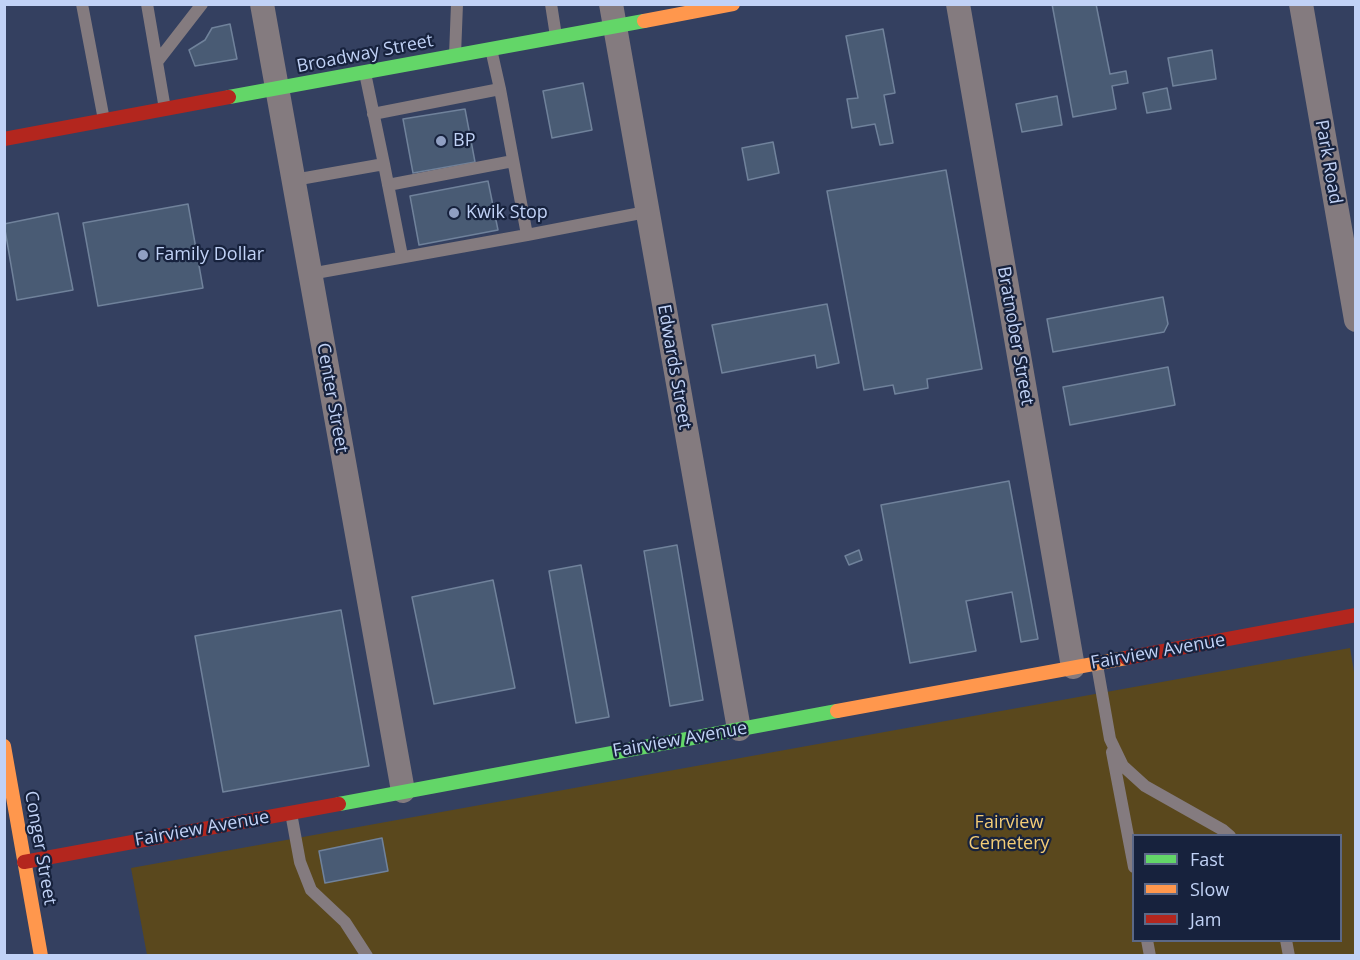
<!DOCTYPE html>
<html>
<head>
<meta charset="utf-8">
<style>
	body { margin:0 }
	#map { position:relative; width:1360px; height:960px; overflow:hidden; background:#344060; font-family:"Open Sans",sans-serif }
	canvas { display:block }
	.frame { position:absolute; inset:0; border:6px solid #c1d2f6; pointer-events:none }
	.legend { position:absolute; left:1132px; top:834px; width:210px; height:108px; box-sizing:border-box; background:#17223d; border:2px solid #5b6887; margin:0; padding:8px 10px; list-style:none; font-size:18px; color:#c1d2f6 }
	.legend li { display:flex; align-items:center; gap:12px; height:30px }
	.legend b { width:30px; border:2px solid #5b6887 }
</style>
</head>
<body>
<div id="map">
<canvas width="1360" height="960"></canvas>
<div class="frame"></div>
<ul class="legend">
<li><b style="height:8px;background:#63d668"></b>Fast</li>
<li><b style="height:8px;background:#ff974d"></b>Slow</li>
<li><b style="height:8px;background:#b3261e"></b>Jam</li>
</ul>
</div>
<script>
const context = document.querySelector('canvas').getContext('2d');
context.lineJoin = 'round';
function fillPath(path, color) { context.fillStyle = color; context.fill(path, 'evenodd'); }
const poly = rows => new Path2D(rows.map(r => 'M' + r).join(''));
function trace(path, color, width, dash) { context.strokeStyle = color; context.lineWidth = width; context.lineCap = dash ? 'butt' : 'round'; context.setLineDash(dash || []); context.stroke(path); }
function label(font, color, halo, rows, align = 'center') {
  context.font = font + ' "Open Sans",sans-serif'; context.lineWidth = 4.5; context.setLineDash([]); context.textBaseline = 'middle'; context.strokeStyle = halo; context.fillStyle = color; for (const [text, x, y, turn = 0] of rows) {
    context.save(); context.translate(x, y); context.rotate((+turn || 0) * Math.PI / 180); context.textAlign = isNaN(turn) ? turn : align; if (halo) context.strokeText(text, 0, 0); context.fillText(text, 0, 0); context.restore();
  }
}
const green = poly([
	[1350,648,1356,684,1355,955,147,955,131,868],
	[1134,836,1340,836,1340,940,1134,940]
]);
const building = poly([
	[1052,4,1096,4,1110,74,1126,71,1128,83,1112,86,1116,109,1073,117,1052,4],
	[230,24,237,59,195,66,189,50,205,40,212,28,230,24],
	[883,29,895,93,884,95,893,143,880,145,875,124,852,128,847,99,858,98,846,36,883,29],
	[1212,50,1216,79,1173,86,1168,58,1212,50],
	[583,83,592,130,552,138,543,91,583,83],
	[1167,88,1171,109,1147,113,1143,93,1167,88],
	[1057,96,1062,125,1022,132,1016,104,1057,96],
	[465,109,475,162,413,173,403,119,465,109],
	[773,142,779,173,748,180,742,148,773,142],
	[946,170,982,369,927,379,928,388,895,394,893,385,864,390,827,191,946,170],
	[488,181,498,230,419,245,410,196,488,181],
	[188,204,203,288,98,306,83,223,188,204],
	[58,213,73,290,17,300,4,224,58,213],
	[1163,297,1168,324,1164,332,1053,352,1047,319,1163,297],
	[827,304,839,363,817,368,815,355,722,373,712,325,827,304],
	[1168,367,1175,405,1070,425,1063,387,1168,367],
	[1009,481,1038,639,1021,642,1012,592,966,601,976,651,910,663,881,505,1009,481],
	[677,545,703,700,670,706,644,551,677,545],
	[859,550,862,560,849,565,845,556,859,550],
	[581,565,609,717,576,723,549,571,581,565],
	[493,580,515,688,434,704,412,597,493,580],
	[341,610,369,766,223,792,195,636,341,610],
	[382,838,388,871,325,883,319,851,382,838]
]);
const lane = poly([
	[82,4,104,120],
	[147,4,165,109],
	[551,4,556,36],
	[455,55,457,4],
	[157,62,202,4],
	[373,114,500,89,491,49],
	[384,164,402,256],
	[294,180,384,164,365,73],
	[388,185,513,161],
	[527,235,646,212],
	[310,274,527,235,500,89],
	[1097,665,1110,739,1123,766,1145,786,1223,830,1230,836],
	[1112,752,1134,867],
	[291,813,300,862,311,890,345,922,367,956],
	[1147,940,1150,956],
	[1286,940,1289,956]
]);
const street = poly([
	[262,4,403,791],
	[611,4,739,729],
	[958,4,1073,667],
	[1301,4,1356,320]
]);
const fast = poly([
	[229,97,644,21],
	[339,804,837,711]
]);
const slow = poly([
	[644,21,733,4],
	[837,711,1126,658],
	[4,746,41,956]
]);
const jam = poly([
	[4,139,229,97],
	[1126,658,1356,615],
	[24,862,339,804]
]);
const markers = [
	[441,141,6,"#909fc2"],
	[454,213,6,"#909fc2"],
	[143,255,6,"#909fc2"]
];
const streetNames = [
	["Broadway Street",365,54,-11],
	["Park Road",1328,162,80],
	["Bratnober Street",1015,336,80],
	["Edwards Street",674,367,80],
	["Center Street",332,398,80],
	["Fairview Avenue",1158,652,-10],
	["Fairview Avenue",680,740,-10],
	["Fairview Avenue",202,829,-10],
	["Conger Street",40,848,80]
];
const poiNames = [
	["BP",453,141],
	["Kwik Stop",466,213],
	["Family Dollar",155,255]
];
const parkNames = [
	["Fairview",1009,823],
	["Cemetery",1009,844]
];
fillPath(green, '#5a481d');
fillPath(building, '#495b74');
trace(building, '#70829b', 1.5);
trace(lane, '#847b7f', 12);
trace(street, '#847b7f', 24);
trace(fast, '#63d668', 14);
trace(slow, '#ff974d', 14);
trace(jam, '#b3261e', 14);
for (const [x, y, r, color] of markers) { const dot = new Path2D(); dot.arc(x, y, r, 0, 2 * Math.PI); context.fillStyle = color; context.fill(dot); trace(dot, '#17223d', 2); }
label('18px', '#c1d2f6', '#17223d', streetNames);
label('18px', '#c1d2f6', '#17223d', poiNames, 'left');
label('18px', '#f3cc76', '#17223d', parkNames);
</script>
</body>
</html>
